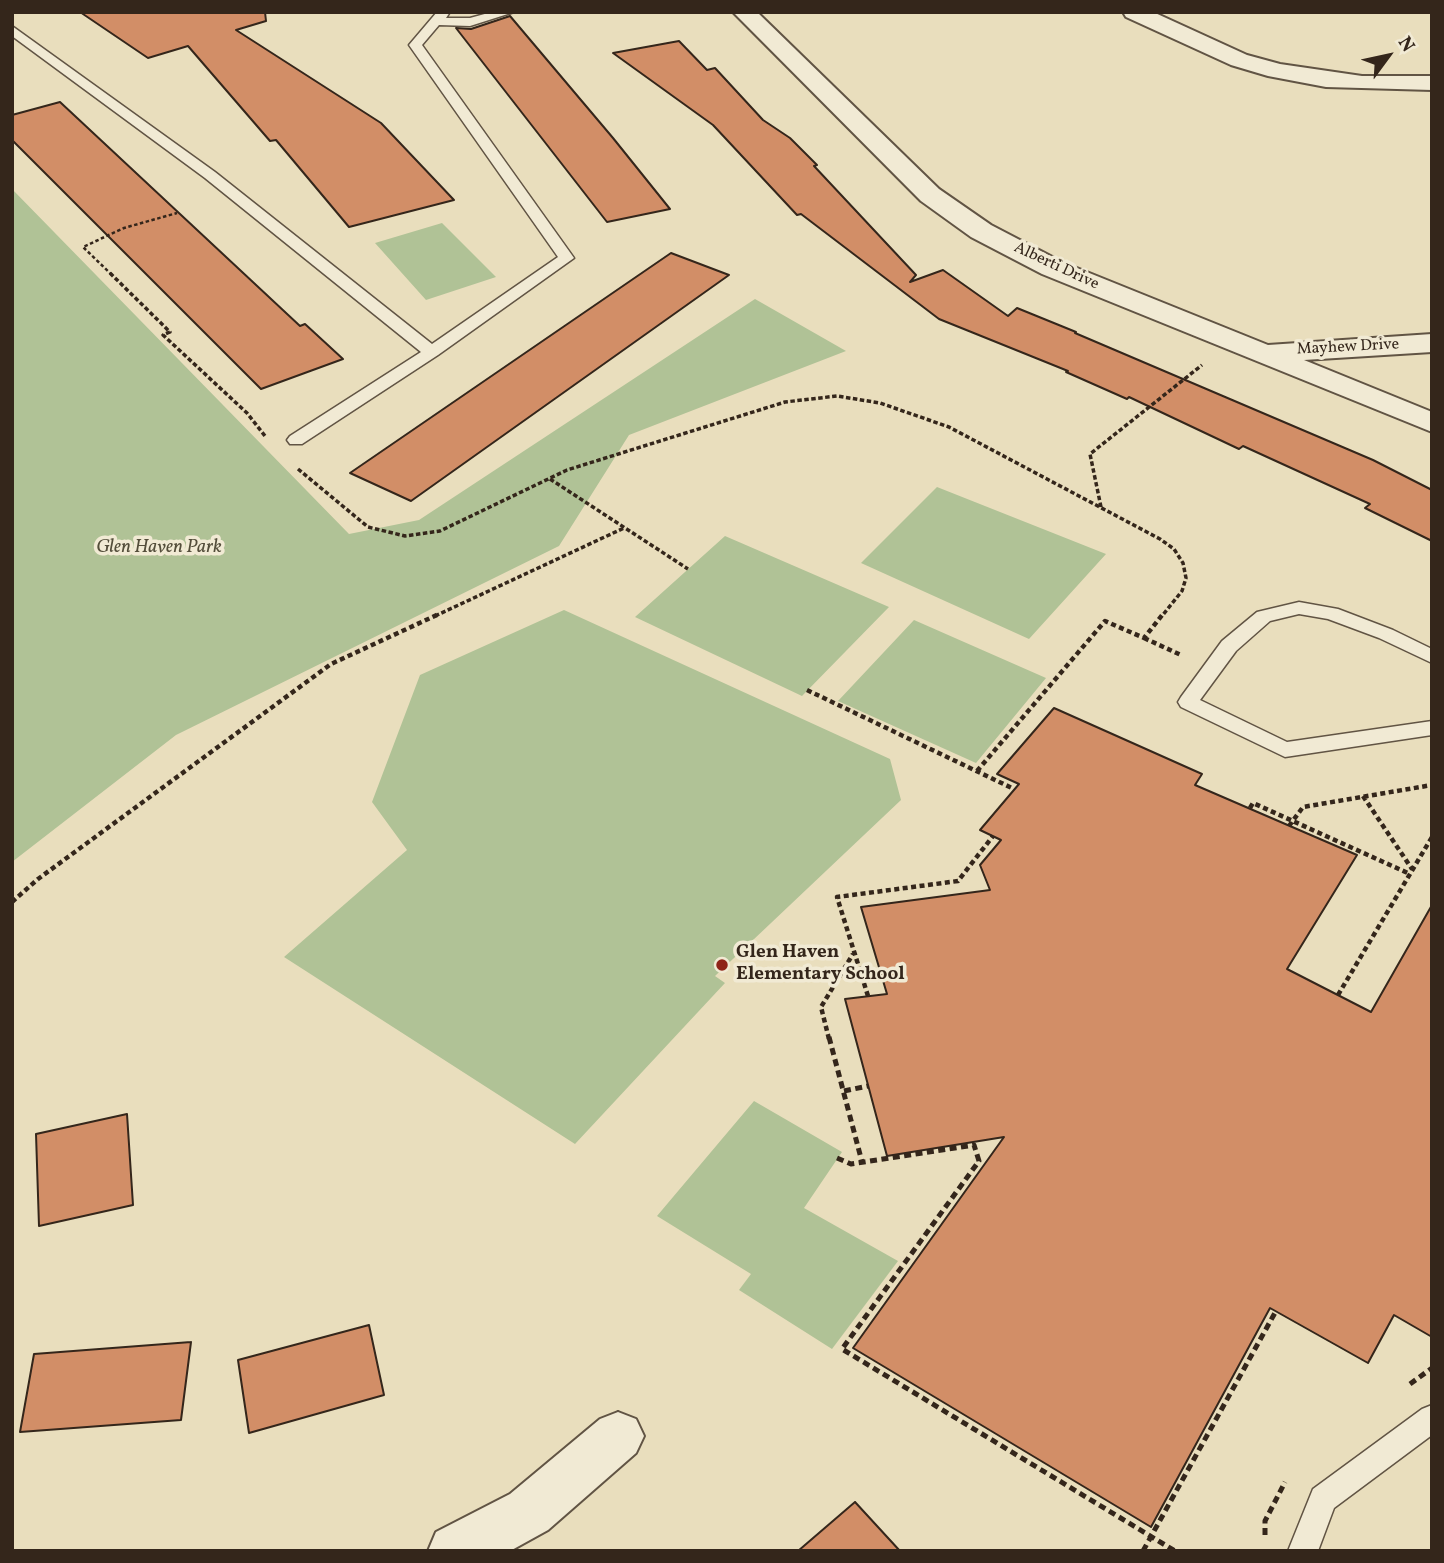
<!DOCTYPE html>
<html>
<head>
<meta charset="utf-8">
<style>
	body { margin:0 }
	#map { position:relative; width:1444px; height:1563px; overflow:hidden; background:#e9debd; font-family:Vollkorn,serif }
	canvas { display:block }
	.frame { position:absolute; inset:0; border:14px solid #34261b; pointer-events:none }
	.north { position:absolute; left:1353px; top:21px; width:70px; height:70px; -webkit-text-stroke:5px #f1ead4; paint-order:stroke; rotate:57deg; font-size:19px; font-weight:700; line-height:28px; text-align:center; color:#34261b }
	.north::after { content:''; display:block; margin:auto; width:24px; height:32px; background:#34261b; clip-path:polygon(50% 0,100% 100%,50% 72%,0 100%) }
</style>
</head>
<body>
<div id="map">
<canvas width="1444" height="1563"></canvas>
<div class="frame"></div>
<div class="north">N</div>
</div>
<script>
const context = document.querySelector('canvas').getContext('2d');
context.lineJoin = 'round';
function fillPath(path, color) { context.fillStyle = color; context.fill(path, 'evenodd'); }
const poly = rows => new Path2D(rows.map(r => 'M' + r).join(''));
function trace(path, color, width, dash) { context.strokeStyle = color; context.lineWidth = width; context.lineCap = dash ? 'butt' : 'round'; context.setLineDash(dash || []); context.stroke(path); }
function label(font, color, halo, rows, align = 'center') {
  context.font = font + ' Vollkorn,serif'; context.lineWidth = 7; context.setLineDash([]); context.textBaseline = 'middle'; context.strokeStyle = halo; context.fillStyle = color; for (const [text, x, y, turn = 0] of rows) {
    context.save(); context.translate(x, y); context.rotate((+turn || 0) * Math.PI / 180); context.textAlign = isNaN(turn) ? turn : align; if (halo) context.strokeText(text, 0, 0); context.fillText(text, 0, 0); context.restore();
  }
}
const green = poly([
	[12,189,349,534,419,520,755,299,846,351,629,435,559,546,176,735,12,862],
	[442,223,496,277,426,300,375,243],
	[937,487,1106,554,1029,639,861,563],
	[725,536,889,607,802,696,635,617],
	[564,610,890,759,901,800,715,976,725,983,575,1144,284,957,407,850,372,802,420,675],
	[914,620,1046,678,976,763,838,701],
	[754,1101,842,1152,804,1208,898,1261,832,1349,739,1290,751,1274,657,1216]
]);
const building = poly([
	[80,12,265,12,266,21,236,30,381,123,454,200,349,227,276,140,270,141,188,46,148,58,80,12],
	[510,16,613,138,670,209,607,222,456,28,471,29,510,16],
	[679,41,707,70,715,68,763,120,790,138,817,165,814,166,916,275,910,282,943,270,1008,316,1017,308,1076,332,1075,333,1373,460,1432,490,1432,541,1365,508,1370,504,1243,446,1239,449,1129,397,1127,399,1066,372,1068,371,939,319,801,214,797,215,713,125,613,53,679,41],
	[60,102,300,326,305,324,343,359,261,389,12,140,12,115,60,102],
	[671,253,729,275,411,501,350,473,671,253],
	[1054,708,1202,774,1195,785,1357,855,1287,969,1371,1012,1432,905,1432,1337,1394,1315,1368,1363,1270,1308,1151,1527,853,1348,1004,1137,887,1156,845,999,887,994,861,907,990,890,980,865,1001,840,980,830,1019,784,997,774,1054,708],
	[127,1114,133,1205,39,1226,36,1134,127,1114],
	[369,1325,384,1395,249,1433,238,1360,369,1325],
	[191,1342,181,1420,20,1432,34,1354,191,1342],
	[855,1502,900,1551,798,1551,855,1502]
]);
const pathFar3 = poly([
	[112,275,83,247,124,228,177,213]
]);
const pathFar2 = poly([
	[110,273,170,332,163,335,247,413,265,436],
	[298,469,368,527,405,536,440,531,567,470,785,402,837,396,880,403,949,427,1160,539,1174,549,1183,563,1186,578,1182,591,1162,616],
	[550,479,688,569],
	[1101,507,1090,454,1202,365],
	[435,616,624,528]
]);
const pathFar1 = poly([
	[1144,638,1181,655],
	[807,690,1014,789],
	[977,771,1105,621,1144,638,1163,614],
	[1363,796,1412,869],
	[1250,808,1253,803,1410,874],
	[1289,826,1303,807,1432,785],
	[12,902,38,879,331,664,439,614],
	[1338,995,1432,837],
	[868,996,837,897,958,881,993,836],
	[829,1039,821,1007,853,954]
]);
const path = poly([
	[829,1037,862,1162],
	[844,1091,868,1086],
	[837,1158,851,1164,974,1145,979,1161,842,1349,1175,1551],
	[1410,1384,1432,1368],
	[1265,1535,1265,1521,1285,1482],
	[1143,1551,1276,1311]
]);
const service = poly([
	[437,12,450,12,446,18,470,18,492,12,514,12,470,26,439,25,422,45,574,258,438,355,302,444,290,444,287,440,290,436,421,352,205,178,12,36,12,26,215,172,432,344,558,257,409,45,437,12],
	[1299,602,1338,609,1393,630,1432,649,1432,663,1379,638,1328,619,1299,614,1270,621,1236,651,1200,700,1287,742,1432,721,1432,735,1285,757,1181,707,1178,702,1181,697,1222,641,1257,612,1299,602],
	[1432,1405,1432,1435,1334,1508,1318,1551,1288,1551,1313,1489,1422,1409,1432,1405]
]);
const minor = poly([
	[733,12,757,12,939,189,991,225,1062,262,1268,345,1432,334,1432,352,1304,360,1432,412,1432,432,1042,274,971,237,921,201,733,12],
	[1123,12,1153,12,1247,55,1280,64,1362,76,1432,76,1432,90,1326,87,1268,76,1231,65,1126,17,1123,12],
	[618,1412,636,1419,644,1436,636,1453,548,1530,510,1551,428,1551,436,1532,510,1494,600,1419,618,1412]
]);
const markers = [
	[722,965,7,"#8f2418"]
];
const farStreetnames = [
	["Alberti Drive",1056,267,25],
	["Mayhew Drive",1348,348,-3]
];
const parkNames = [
	["Glen Haven Park",159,549]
];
const poiNames = [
	["Glen Haven",736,954],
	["Elementary School",736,976]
];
fillPath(green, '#b0c296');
fillPath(building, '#d28e67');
trace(building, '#34261b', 2);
trace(service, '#615444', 3);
trace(minor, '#615444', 4);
trace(pathFar3, '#34261b', 2.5, [3.5, 2.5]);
trace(pathFar2, '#34261b', 3.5, [4.5, 2.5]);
trace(pathFar1, '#34261b', 4.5, [5, 3.5]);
trace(path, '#34261b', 5, [7, 4.5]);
fillPath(service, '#f1ead4');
fillPath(minor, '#f1ead4');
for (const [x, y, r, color] of markers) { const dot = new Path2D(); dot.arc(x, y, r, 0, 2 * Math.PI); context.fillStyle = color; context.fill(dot); trace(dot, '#f1ead4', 2.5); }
label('16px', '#34261b', '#f1ead4', farStreetnames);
label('italic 19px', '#534d3a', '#f1ead4', parkNames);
label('bold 19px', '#34261b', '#f1ead4', poiNames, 'left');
</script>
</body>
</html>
